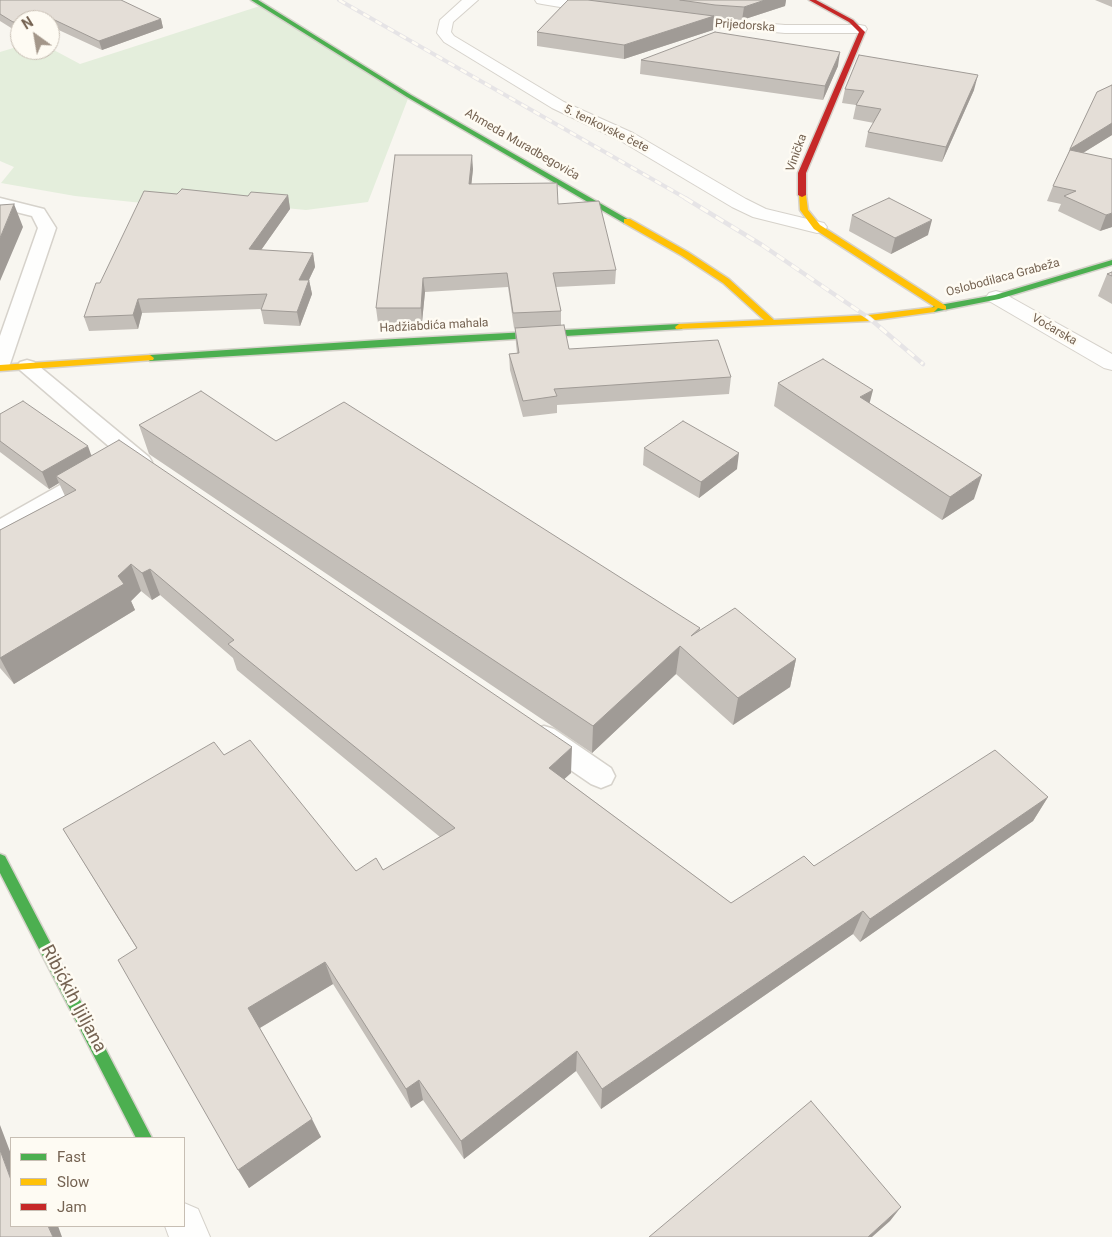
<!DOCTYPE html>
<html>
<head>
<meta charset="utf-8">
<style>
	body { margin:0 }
	#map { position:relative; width:1112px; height:1237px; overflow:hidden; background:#f8f6f0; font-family:Roboto,sans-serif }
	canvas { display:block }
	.legend { position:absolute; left:10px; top:1137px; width:175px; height:90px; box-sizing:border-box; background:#fefbf3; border:1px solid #c7beb3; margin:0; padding:6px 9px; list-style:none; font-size:15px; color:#756352 }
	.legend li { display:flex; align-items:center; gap:10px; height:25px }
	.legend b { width:25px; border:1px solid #c7beb3 }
	.north { position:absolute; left:10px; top:10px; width:50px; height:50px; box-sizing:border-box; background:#fefbf3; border:1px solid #c7beb3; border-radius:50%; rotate:328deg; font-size:14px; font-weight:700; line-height:20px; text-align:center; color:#756352 }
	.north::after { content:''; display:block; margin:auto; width:18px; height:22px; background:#a39689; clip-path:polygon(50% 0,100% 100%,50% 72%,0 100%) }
</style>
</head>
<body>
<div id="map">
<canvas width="1112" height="1237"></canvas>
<ul class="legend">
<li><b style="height:6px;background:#4caf50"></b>Fast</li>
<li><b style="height:6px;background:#ffc107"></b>Slow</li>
<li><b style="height:6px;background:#c62828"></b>Jam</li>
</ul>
<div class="north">N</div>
</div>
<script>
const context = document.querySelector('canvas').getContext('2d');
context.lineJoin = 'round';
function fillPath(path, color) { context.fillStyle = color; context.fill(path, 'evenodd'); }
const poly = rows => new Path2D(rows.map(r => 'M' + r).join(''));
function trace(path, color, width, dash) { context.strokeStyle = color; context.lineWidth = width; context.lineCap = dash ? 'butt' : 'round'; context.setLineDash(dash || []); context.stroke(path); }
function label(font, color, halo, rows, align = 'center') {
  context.font = font + ' Roboto,sans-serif'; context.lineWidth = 5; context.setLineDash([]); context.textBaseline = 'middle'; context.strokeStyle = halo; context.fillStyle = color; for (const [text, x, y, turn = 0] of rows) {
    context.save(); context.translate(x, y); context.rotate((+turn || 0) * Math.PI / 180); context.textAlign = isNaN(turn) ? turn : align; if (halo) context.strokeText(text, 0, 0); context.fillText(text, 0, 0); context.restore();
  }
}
const green = poly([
	[263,5,409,96,368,202,306,210,254,205,181,207,75,196,1,183,14,167,0,161,0,52,20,46,20,50,50,50,50,48,80,64]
]);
const lane = poly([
	[0,198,44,209,56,228,10,364,7,368,0,370,0,336,38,228,32,216,0,208,0,198],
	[27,360,34,362,149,457,152,462,149,467,141,469,133,467,20,370,17,366,20,362,27,360],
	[93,469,101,471,104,476,101,481,8,535,0,537,0,519,85,471,93,469],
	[544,726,554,729,611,768,615,776,611,784,601,788,591,784,534,745,530,737,534,729,544,726]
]);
const street = poly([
	[462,0,478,0,453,22,451,32,454,36,564,102,633,133,746,199,766,209,824,223,827,227,824,231,817,233,753,217,732,207,621,141,552,108,444,42,437,33,440,20,462,0],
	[535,0,568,0,602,6,607,7,609,10,607,13,602,14,542,4,537,3,535,0],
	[677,16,785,25,860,25,865,26,867,29,865,32,860,33,785,33,672,23,670,20,672,17,677,16],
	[996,291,1003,293,1112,354,1112,370,1104,368,989,301,986,297,989,293,996,291],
	[184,1203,198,1209,210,1237,169,1237,165,1226,184,1226,184,1203]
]);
const fast = poly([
	[251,0,258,0,411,95,631,221,624,223,407,97,251,0],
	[1112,260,1112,265,999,299,934,312,930,309,934,306,995,295,1112,260],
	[679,324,683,327,682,329,150,361,146,358,150,355,395,339,679,324],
	[0,854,5,856,152,1138,136,1138,0,873,0,854]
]);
const slow = poly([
	[799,193,806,195,808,210,820,225,946,306,946,310,938,308,934,312,869,321,676,329,675,327,679,324,764,320,723,283,682,256,624,223,624,219,630,219,688,252,729,279,774,320,869,315,935,307,814,229,800,210,799,193],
	[150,355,154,358,153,360,0,371,0,365,150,355]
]);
const jam = poly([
	[809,0,816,0,853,20,865,32,806,173,806,195,802,197,798,195,798,173,859,32,849,22,809,0]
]);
const railFar1 = poly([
	[339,0,687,199]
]);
const rail = poly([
	[685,198,762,245,869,318,923,364]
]);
const wall = poly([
	[0,0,161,19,163,28,102,50,50,26,50,20,20,20,20,30,16,31,0,21],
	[568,0,786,0,785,6,742,20,714,18,713,30,624,59,537,46,537,32],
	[1095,0,1112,0,1112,7],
	[641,60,838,66,823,100,640,74],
	[1112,85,1112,135,1083,153,1112,227,1100,231,1058,211,1061,204,1047,201,1053,186,1097,92],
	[845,89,974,90,942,162,865,147,868,132,874,123,853,119,856,105,842,103],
	[473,169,471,184,558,204,616,270,615,284,556,287,561,311,561,325,569,349,731,377,729,394,557,405,557,413,523,417,510,370,509,354,517,353,516,344,515,328,514,328,508,287,425,292,422,322,378,323,376,308],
	[177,194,248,196,288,195,290,209,261,250,313,253,315,267,309,280,312,294,300,326,264,324,261,310,261,309,142,313,138,329,89,331,84,317,100,283],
	[852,215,928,235,891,254,849,231],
	[1112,272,1112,304,1098,296,1107,274],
	[778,383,869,403,974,499,942,520,774,406],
	[0,414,92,455,571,773,564,779,731,903,814,866,1048,797,1033,821,860,942,853,934,601,1109,576,1071,464,1159,423,1100,411,1108,333,984,260,1028,321,1137,249,1188,137,949,63,829,224,755,356,871,383,870,440,837,237,670,233,658,160,595,152,600,141,591,131,601,135,610,14,684,0,668,0,530,65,496,59,483,49,489,0,452],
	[139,425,700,628,700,631,796,659,790,687,733,725,676,674,592,753,149,454],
	[644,448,737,469,699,498,643,465]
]);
const shadedWall = poly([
	[765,0,786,0,785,6,742,20,744,7],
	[42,14,44,20,20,20],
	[714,16,713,30,624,59,624,45],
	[161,19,163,28,102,50,99,41],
	[20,20,20,30,16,31,13,22],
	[840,52,838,66,823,100,825,86],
	[978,75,974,90,942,162,946,147],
	[1112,123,1112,135,1065,164,1070,149],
	[472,155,473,169,470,198,469,184],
	[288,195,290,209,252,263,249,249],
	[14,204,23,227,0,281,0,238],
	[1112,213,1112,227,1100,231,1106,215],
	[932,220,928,235,891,254,895,238],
	[313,253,315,267,302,294,299,280],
	[423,278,425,292,422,322,421,308],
	[309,280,312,294,300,326,297,312],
	[138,299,142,313,138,329,133,315],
	[873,390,867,413,860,397],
	[88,446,94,463,56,476,59,483,49,489,42,472],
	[739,453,737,469,699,498,701,482],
	[982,475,974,499,942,520,950,497],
	[131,564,141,591,131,601,135,610,14,684,0,658,118,576],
	[150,569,160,595,152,600,142,573],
	[680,646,676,674,592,753,593,726],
	[796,659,790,687,733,725,738,698],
	[572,747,571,773,549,793,549,768],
	[1048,797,1033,821,860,942,870,919],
	[863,911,853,934,601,1109,602,1089],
	[325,962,333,984,258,1029,248,1008],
	[577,1051,576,1071,464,1159,461,1141],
	[419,1080,423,1100,411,1108,406,1089],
	[312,1119,321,1137,249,1188,238,1170],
	[0,1125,11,1154,11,1180,0,1150],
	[901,1207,890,1221,872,1237,868,1237],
	[48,1226,58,1226,62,1237,53,1237]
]);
const building = poly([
	[0,0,121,0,161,19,99,41,42,14,13,22,0,14,0,0],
	[568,0,588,0,714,16,624,45,537,32,568,0],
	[680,0,765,0,744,7,715,5,680,0],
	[715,32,840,52,825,86,641,60,715,32],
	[859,55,978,75,946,147,868,132,881,109,856,105,864,91,845,89,859,55],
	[1112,85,1112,123,1070,149,1097,92,1112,85],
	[1070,150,1112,159,1112,213,1106,215,1064,196,1076,191,1053,186,1070,150],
	[395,155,472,155,469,184,557,183,558,204,599,201,616,270,553,273,561,311,513,313,507,273,423,278,421,308,376,308,395,155],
	[182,189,248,196,251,192,288,195,249,249,313,253,299,280,309,280,297,312,261,310,267,294,138,299,133,315,84,317,96,283,100,283,144,191,177,194,182,189],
	[889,198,932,220,895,238,852,215,889,198],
	[14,204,0,238,0,205,14,204],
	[1112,272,1112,276,1107,274,1112,272],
	[564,325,569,349,718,340,731,377,554,389,557,396,523,401,509,354,519,353,515,328,564,325],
	[823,359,873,390,860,397,982,475,950,497,778,383,823,359],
	[201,391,276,441,344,402,700,628,691,636,735,608,796,659,738,698,680,646,593,726,139,425,201,391],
	[23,401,88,446,42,472,0,441,0,414,23,401],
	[683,421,739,453,701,482,644,448,683,421],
	[119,440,572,747,549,768,731,903,804,856,814,866,995,750,1048,797,870,919,863,911,602,1089,577,1051,461,1141,419,1080,406,1089,325,962,248,1008,312,1119,238,1170,118,960,137,948,63,829,214,742,224,755,250,740,356,871,376,858,383,870,455,828,228,644,234,640,150,569,142,573,131,564,118,576,124,584,0,658,0,530,76,490,56,476,119,440],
	[811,1101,901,1207,868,1237,649,1237,811,1101],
	[0,1150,11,1180,11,1226,48,1226,53,1237,0,1237,0,1150]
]);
const farStreetnames = [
	["Prijedorska",745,26,4],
	["5. tenkovske čete",606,129,26],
	["Ahmeda Muradbegovića",522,145,30],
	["Vinička",797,153,-70],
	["Oslobodilaca Grabeža",1003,278,-15],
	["Hadžiabdića mahala",434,326,-3],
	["Voćarska",1054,330,30]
];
const nearStreetnames = [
	["Ribićkih ljiljana",73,999,62]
];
fillPath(green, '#e4eedc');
trace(lane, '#d6d2cb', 3);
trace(street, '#d6d2cb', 2);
trace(fast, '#d6d2cb', 3);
trace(slow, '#d6d2cb', 3);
trace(jam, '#d6d2cb', 3);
fillPath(lane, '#fefefd');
fillPath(street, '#fefefd');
fillPath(fast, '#4caf50');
fillPath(slow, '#ffc107');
fillPath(jam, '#c62828');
trace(railFar1, '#e6e4e6', 4);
trace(rail, '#e6e4e6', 4.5);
trace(railFar1, '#fefbf3', 2.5, [7]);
trace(rail, '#fefbf3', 3, [9]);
fillPath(wall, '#c4bfb9');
fillPath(shadedWall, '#a09b96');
fillPath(building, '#e4ded7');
trace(building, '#a09b96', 1);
label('12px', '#756352', '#fefbf3', farStreetnames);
label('18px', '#756352', '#fefbf3', nearStreetnames);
</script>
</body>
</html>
